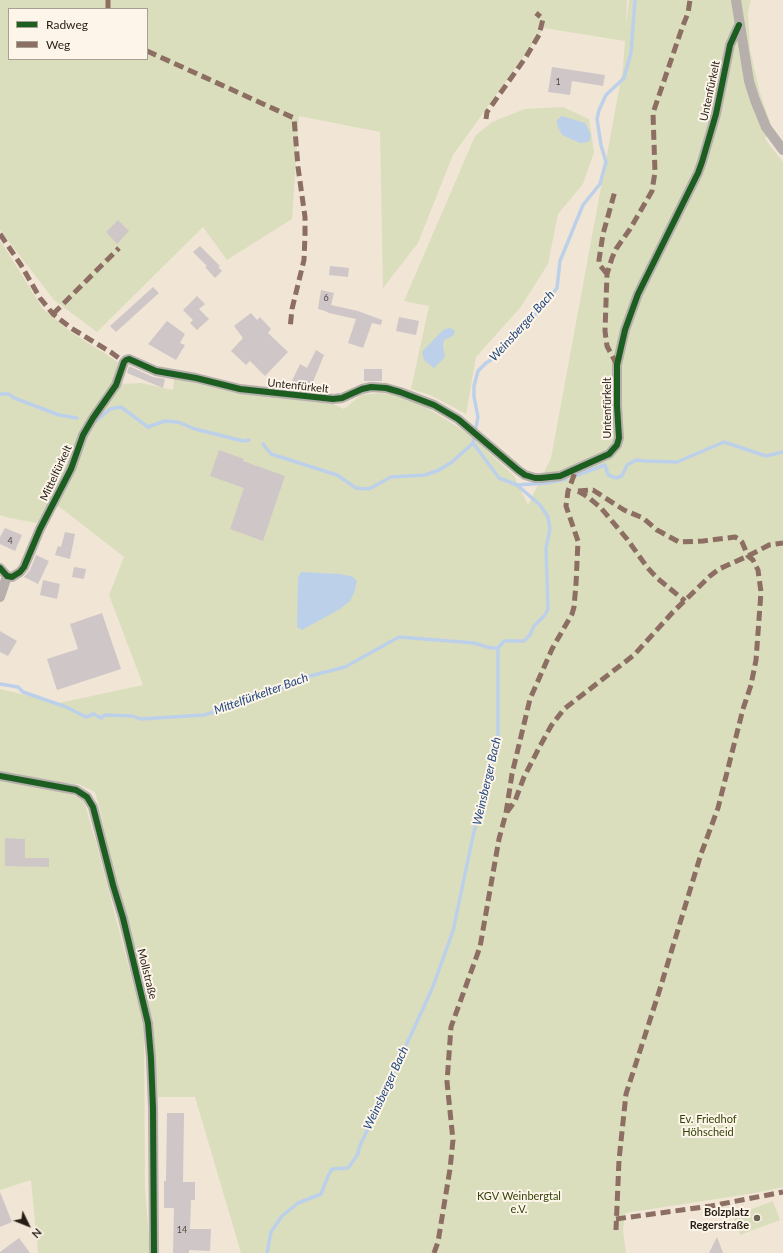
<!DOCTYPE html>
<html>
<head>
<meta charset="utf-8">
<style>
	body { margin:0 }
	#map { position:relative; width:783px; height:1253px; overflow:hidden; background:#f1e5d6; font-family:Lato,sans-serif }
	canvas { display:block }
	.legend { position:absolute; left:8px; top:8px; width:140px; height:52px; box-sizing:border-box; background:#fef5ea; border:1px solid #a89f94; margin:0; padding:5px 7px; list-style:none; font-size:12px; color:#261e14 }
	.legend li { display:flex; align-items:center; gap:8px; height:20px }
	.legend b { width:20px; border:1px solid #a89f94 }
	.north { position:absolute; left:8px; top:1205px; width:40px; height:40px; -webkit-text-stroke:3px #fef5ea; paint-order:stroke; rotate:133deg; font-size:11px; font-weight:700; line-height:16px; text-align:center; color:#261e14 }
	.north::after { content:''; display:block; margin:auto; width:14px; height:18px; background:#261e14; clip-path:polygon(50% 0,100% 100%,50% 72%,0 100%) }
</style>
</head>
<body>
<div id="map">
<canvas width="783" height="1253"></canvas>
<ul class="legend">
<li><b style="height:5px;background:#1b5e20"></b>Radweg</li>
<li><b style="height:5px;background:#8d6e63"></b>Weg</li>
</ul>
<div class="north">N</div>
</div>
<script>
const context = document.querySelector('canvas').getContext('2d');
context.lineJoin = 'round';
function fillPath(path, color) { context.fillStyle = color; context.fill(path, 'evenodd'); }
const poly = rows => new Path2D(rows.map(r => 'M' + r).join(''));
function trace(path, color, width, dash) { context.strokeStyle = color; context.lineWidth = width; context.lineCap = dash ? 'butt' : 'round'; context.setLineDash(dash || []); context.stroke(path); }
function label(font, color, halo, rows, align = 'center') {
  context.font = font + ' Lato,sans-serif'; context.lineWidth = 4; context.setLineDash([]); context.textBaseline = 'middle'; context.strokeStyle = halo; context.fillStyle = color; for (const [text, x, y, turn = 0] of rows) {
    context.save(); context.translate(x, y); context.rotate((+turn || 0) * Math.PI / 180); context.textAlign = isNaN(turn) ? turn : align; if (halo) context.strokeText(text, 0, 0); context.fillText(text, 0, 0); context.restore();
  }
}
const green = poly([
	[0,0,627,0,626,28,629,0,751,0,748,12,750,50,760,93,772,128,765,139,783,162,783,1187,755,1193,625,1213,623,1230,626,1253,241,1253,195,1097,158,1097,153,1021,108,848,100,810,95,792,78,784,63,783,0,773,0,689,59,703,143,685,109,595,124,557,57,505,89,430,118,384,141,383,173,390,174,378,237,393,333,404,344,409,361,395,380,393,401,396,424,406,469,434,514,476,528,505,551,458,623,68,625,41,544,28,453,155,418,243,383,288,380,132,299,116,292,219,227,260,203,227,97,332,54,300,0,230],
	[9,9,147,9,147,59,9,59],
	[563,107,589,119,594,152,583,184,558,214,548,264,520,308,476,357,466,414,430,395,411,389,429,306,404,301,475,136,492,122,525,109],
	[0,241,3,245,43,309,71,332,118,362,114,379,58,489,37,523,9,518,0,515],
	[0,779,67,792,84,801,97,846,144,1025,145,1188,150,1253,38,1253,31,1180,0,1190],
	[773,1201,780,1220,740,1235,733,1216]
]);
const water = poly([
	[562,116,585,123,591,135,589,142,580,143,562,135,557,125,557,120],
	[450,328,454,330,455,332,453,336,444,340,443,345,445,357,434,368,424,360,422,352,441,332,445,329],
	[301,572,341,574,353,577,357,581,354,593,350,601,340,609,302,630,297,627,298,578]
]);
const stream = poly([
	[0,394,9,394,14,398,59,415,77,418],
	[96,421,110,409,121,407,148,427,165,421,178,422,195,429,243,441,249,440],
	[263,444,271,454,337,475,356,488,369,489,391,477,425,475,439,470,452,462,473,443],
	[577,475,605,465,608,475,616,478,622,476,627,465,636,460,646,461,677,462,724,442,766,456,783,452],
	[517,485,547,483,566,479],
	[0,684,18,687,23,692,66,707,86,717,94,714,101,718,105,715,133,716,140,719,204,715,245,703,290,685,302,678,345,667,399,637,474,643,491,648,498,648],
	[267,1253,271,1232,282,1216,298,1203,321,1194,328,1176,332,1169,348,1168,358,1154,359,1148,432,989,453,931,473,836,498,734,498,648,504,641,524,641,530,635,534,626,545,615,548,609,546,548,550,529,548,517,540,505,517,485,499,478,473,443,478,417,474,397,474,386,478,371,486,363,500,354,547,301,557,288,560,261,583,205,600,184,606,162,601,145,597,119,599,110,606,95,624,78,631,53,635,0]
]);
const building = poly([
	[552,67,605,75,603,86,572,81,570,95,548,92],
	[118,220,129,231,117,244,106,232],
	[200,246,220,266,218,267,222,271,215,278,205,267,207,266,193,252],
	[330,266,349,268,348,277,329,275],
	[153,287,159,293,116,332,110,326],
	[321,290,334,293,331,305,358,311,382,320,381,325,372,323,363,348,348,343,356,319,329,313,325,311,318,309],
	[197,296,205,304,199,309,209,319,197,330,190,323,193,320,183,310],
	[251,313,257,320,260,317,271,329,268,333,288,352,265,376,250,361,246,365,231,351,243,338,234,326],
	[399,317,419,321,416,335,396,331],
	[167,321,185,334,180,343,185,345,176,360,148,344],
	[316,350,324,355,310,389,292,381,300,364,307,368],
	[129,366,153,377,165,379,163,388,127,373],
	[364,369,382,369,382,381,364,381],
	[219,450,244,459,243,461,285,476,263,541,230,529,244,488,210,476],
	[5,528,22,535,15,551,0,544,0,537],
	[65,532,75,534,70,559,55,555,58,546,61,547],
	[36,555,49,561,38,584,24,577,30,570],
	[74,567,86,569,84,579,72,577],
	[43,580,60,584,57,599,40,595],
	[102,613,121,669,57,690,47,659,78,649,70,624],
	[0,631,17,641,8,656,0,652],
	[5,838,25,839,25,858,49,858,49,867,5,866],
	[167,1113,184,1113,183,1182,195,1182,195,1200,191,1200,190,1229,211,1229,210,1251,189,1250,189,1253,173,1253,174,1208,164,1208,164,1181,166,1181],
	[0,1192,12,1222,0,1227],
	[717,1237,723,1253,709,1253],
	[19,1238,30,1253,0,1253,0,1252]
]);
const street = poly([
	[736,0,749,81,755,100,766,127,783,150],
	[0,568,7,576,12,577,20,572,24,567,40,529,71,469,83,435,93,418,116,385,124,362,126,360,129,359,156,371,196,378,240,389,333,399,342,398,362,389,371,387,386,388,400,392,434,405,458,419,518,470,525,475,535,478,541,478,560,476,609,454,617,445,619,438,617,406,617,365,625,330,638,294,698,173,702,162,716,114,730,45,739,25],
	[0,597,7,576],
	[0,776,76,790,87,797,93,807,113,885,123,918,148,1023,151,1058,153,1108,154,1253]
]);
const quiet = poly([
	[108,9,108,0],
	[147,51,294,118,298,167,305,217,305,235,304,260,292,309,290,329],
	[486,119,487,112,492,105,526,57,539,35,543,19,536,13],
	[0,234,21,265,40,298,53,314,71,328,112,353,124,362],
	[607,274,599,264,599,260,603,234,615,191],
	[53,314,119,248],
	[617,365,607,346,605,331,607,274,612,258,616,249,630,229,652,191,655,172,653,113,682,28,688,13,690,0],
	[578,491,593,490,624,510,643,518,657,530,679,542,703,541,735,537,739,539,742,542,748,556,753,560,758,570,761,592,756,660,751,685,743,709,718,808,701,854,659,992,626,1094,619,1160,616,1230],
	[578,491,588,497,601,508,627,539,647,567,657,578,685,601],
	[507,812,515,801,524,777,540,746,551,726,564,709,634,655,673,612,710,576,719,569,748,556,769,545,783,543],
	[616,1219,711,1206,783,1192],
	[434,1253,438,1242,450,1169,453,1140,447,1082,451,1027,480,947,499,839,506,813,512,774,530,699,552,649,572,614,574,607,576,584,578,541,566,506,568,491,576,470]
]);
const cycleway = poly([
	[0,568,7,576,12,577,20,572,24,567,40,529,71,469,83,435,93,418,116,385,124,362,126,360,129,359,156,371,196,378,240,389,333,399,342,398,362,389,371,387,386,388,400,392,434,405,458,419,518,470,525,475,535,478,541,478,560,476,609,454,617,445,619,438,617,406,617,365,625,330,638,294,698,173,702,162,716,114,730,45,739,25],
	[0,776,76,790,87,797,93,807,113,885,123,918,148,1023,151,1058,153,1108,154,1253]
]);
const markers = [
	[757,1218,4,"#6d6458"]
];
const numberNames = [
	["1",558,82],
	["6",326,298],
	["4",10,541],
	["14",182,1230]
];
const streetNames = [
	["Untenfürkelt",710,91,-78],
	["Untenfürkelt",298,386,6],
	["Untenfürkelt",607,408,-90],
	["Mittelfürkelt",56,473,-65],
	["Mollstraße",147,974,76]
];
const parkNames = [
	["Ev. Friedhof",708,1119],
	["Höhscheid",708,1132],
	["KGV Weinbergtal",519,1196],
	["e.V.",519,1209]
];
const poiNames = [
	["Bolzplatz",749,1212],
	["Regerstraße",749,1225]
];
const waterNames = [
	["Weinsberger Bach",522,326,-48],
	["Mittelfürkelter Bach",261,694,-20],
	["Weinsberger Bach",487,781,-77],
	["Weinsberger Bach",386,1088,-65]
];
fillPath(green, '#dadebd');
fillPath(water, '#bdd0ea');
trace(stream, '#bdd0ea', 3.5);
fillPath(building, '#cfc7c7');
trace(street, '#b6afac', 10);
trace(quiet, '#8d6e63', 5, [10, 5]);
trace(cycleway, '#1b5e20', 6);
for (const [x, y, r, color] of markers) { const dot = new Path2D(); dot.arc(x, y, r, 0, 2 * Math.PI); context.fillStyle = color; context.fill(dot); trace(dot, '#fef5ea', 1.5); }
label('9px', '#504841', null, numberNames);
label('11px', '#261e14', '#fef5ea', streetNames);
label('11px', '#344308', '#fef5ea', parkNames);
label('bold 11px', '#261e14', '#fef5ea', poiNames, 'right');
label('italic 12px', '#20487f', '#fef5ea', waterNames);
</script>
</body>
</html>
